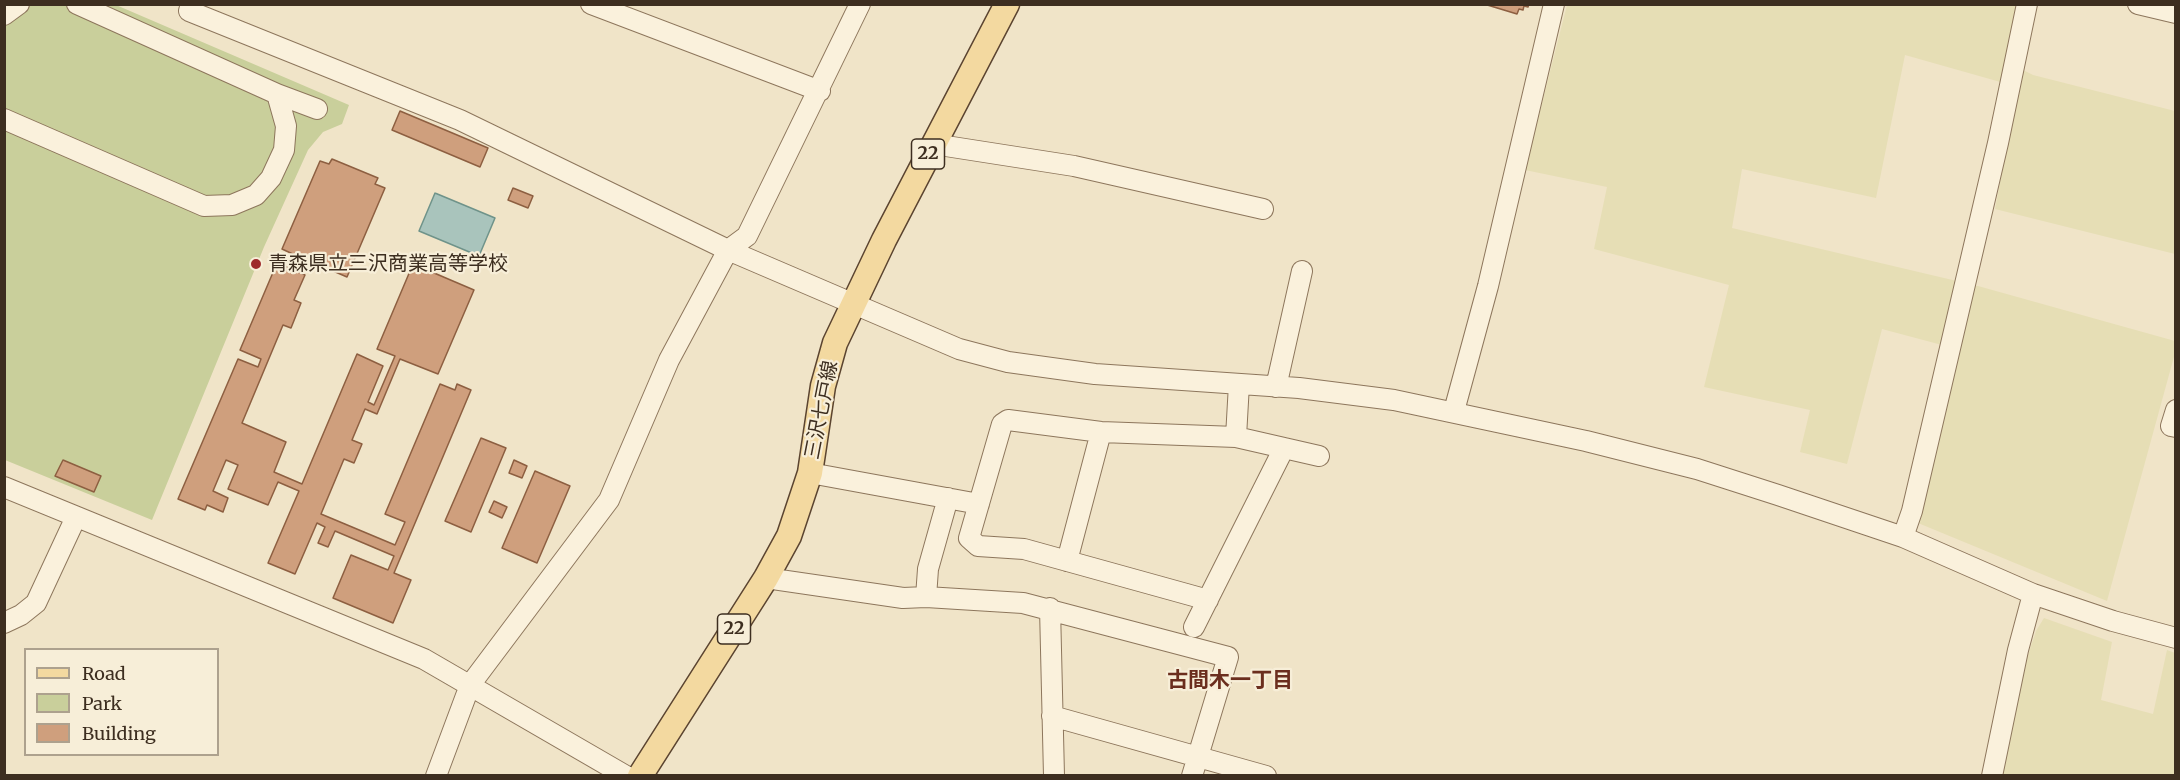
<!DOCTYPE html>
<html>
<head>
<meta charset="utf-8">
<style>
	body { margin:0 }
	#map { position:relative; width:2180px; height:780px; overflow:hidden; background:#f0e4c8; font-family:Merriweather,serif }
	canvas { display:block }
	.frame { position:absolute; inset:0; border:6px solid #3d2e20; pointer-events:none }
	.legend { position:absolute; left:24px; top:648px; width:195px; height:108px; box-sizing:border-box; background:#f7eed8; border:2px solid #ada18e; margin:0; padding:8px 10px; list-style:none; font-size:18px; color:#3d2e20 }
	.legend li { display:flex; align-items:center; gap:12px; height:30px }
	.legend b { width:30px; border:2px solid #ada18e }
</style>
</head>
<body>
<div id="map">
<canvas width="2180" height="780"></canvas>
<div class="frame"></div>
<ul class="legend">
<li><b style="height:8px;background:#f3d9a0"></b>Road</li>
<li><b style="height:16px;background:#c9cf9b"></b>Park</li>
<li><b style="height:16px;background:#cf9f7d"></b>Building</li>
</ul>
</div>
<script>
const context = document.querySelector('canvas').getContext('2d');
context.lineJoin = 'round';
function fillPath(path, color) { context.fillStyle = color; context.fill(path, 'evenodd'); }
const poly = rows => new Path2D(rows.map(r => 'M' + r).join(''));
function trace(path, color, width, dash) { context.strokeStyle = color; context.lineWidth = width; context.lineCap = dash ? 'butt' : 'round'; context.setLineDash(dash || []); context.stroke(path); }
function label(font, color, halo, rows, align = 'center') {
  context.font = font + ' Merriweather,"Noto Sans JP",serif'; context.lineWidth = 4.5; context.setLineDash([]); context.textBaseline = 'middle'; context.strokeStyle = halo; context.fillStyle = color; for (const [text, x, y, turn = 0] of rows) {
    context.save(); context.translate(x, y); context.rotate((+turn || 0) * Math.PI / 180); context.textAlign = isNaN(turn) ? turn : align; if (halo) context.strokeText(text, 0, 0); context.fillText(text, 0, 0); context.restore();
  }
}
const farmland = poly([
	[1567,5,2017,5,2007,62,2033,75,2175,111,2175,254,1995,209,2018,87,1905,55,1876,198,1742,169,1732,228,1978,286,2175,341,2175,353,2107,601,1918,523,1957,349,1882,329,1847,464,1800,452,1810,410,1704,387,1729,285,1594,249,1607,187,1525,170],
	[2044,618,2112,642,2101,700,2153,714,2167,650,2175,653,2175,775,2002,775,2027,658,2036,631]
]);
const green = poly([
	[4,5,116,5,349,105,342,124,323,132,308,150,264,247,152,520,5,460]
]);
const water = poly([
	[435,193,495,218,479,256,419,231,435,193]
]);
const building = poly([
	[1484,4,1529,4,1528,7,1524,6,1523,10,1519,9,1517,14,1484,4],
	[400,111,488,148,480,167,392,130,400,111],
	[332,159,378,178,375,184,385,188,347,277,303,258,298,272,305,275,294,300,301,303,291,328,283,325,242,423,286,442,274,472,302,484,357,354,383,366,368,402,374,405,395,356,377,349,413,264,474,290,438,374,400,359,377,414,365,409,352,440,362,444,354,463,344,459,321,514,395,545,405,522,385,514,440,384,455,390,457,384,471,390,394,573,411,580,393,623,333,598,351,555,388,570,394,556,335,531,328,547,318,543,325,527,317,523,295,574,268,563,299,491,278,482,268,505,228,489,238,465,226,460,213,491,228,498,223,512,207,505,205,510,178,499,238,359,258,367,261,359,240,350,277,263,292,269,297,256,282,249,320,161,329,164,332,159],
	[513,188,533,196,528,208,508,200,513,188],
	[481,438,506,448,471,532,445,521,481,438],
	[63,460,101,476,94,492,55,476,63,460],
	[514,460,527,466,522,478,509,473,514,460],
	[535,471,570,486,537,563,502,548,535,471],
	[494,501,507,507,502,518,489,512,494,501]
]);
const minor = poly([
	[191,4,189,11,460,120,728,250,959,349,1008,362,1095,374,1299,388,1394,400,1586,441,1697,469,1778,495,1903,537,2033,594,2113,621,2176,638],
	[591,4,820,91],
	[2138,4,2176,13],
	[4,15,19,4],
	[277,94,317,109],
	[4,119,204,206,232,205,256,195,271,178,284,150,286,126,277,94,77,4],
	[933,144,1074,166,1263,209],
	[1276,387,1302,271],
	[2176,410,2171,426,2176,427],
	[1454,411,1488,286,1554,4],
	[1236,437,1239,384],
	[810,473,979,504],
	[4,487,424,659,626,776],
	[1903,537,1912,511,1998,143,2027,4],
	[1067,561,1101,432],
	[766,578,903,598,926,597,1023,603,1228,657,1192,776],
	[926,597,928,569,948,498],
	[1208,600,1024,549,978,546,969,538,1002,424,1008,420,1101,432,1236,437,1319,456],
	[1050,608,1054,776],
	[4,623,21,615,36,603,76,517],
	[1194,627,1284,448],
	[1052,716,1266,776],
	[436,776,470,685,609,500,669,360,728,250,747,236,860,4],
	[1992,776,2018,650,2033,594]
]);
const major = poly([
	[640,776,766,578,789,536,810,473,823,386,835,343,884,240,1007,4]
]);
const markers = [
	[256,264,6,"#9e2a2b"]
];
const shields = [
	[928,154,33],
	[734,629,33]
];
const shieldNames = [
	["22",928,154],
	["22",734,629]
];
const poiNames = [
	["青森県立三沢商業高等学校",268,264]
];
const streetNames = [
	["三沢七戸線",822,410,-79]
];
const neighbourhoodNames = [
	["古間木一丁目",1230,681]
];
fillPath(farmland, '#e6deb5');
fillPath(green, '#c9cf9b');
fillPath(water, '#a9c4bc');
trace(water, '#6f938a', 1.5);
fillPath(building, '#cf9f7d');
trace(building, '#8d5f41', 1.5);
trace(minor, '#8d765c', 22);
trace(major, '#5b4430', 27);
trace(minor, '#faf1dc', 20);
trace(major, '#f3d9a0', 24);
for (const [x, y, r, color] of markers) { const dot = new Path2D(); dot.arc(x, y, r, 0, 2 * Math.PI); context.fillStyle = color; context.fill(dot); trace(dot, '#f7eed8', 2); }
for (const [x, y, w] of shields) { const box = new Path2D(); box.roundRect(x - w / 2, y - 15, w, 30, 4.5); context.fillStyle = '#f7eed8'; context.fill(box); trace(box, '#3d2e20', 1.5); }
label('bold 18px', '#3d2e20', null, shieldNames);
label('20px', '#3d2e20', '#f7eed8', poiNames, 'left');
label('20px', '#3d2e20', '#f7eed8', streetNames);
label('bold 21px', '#6b2e1e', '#f7eed8', neighbourhoodNames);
</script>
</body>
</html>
